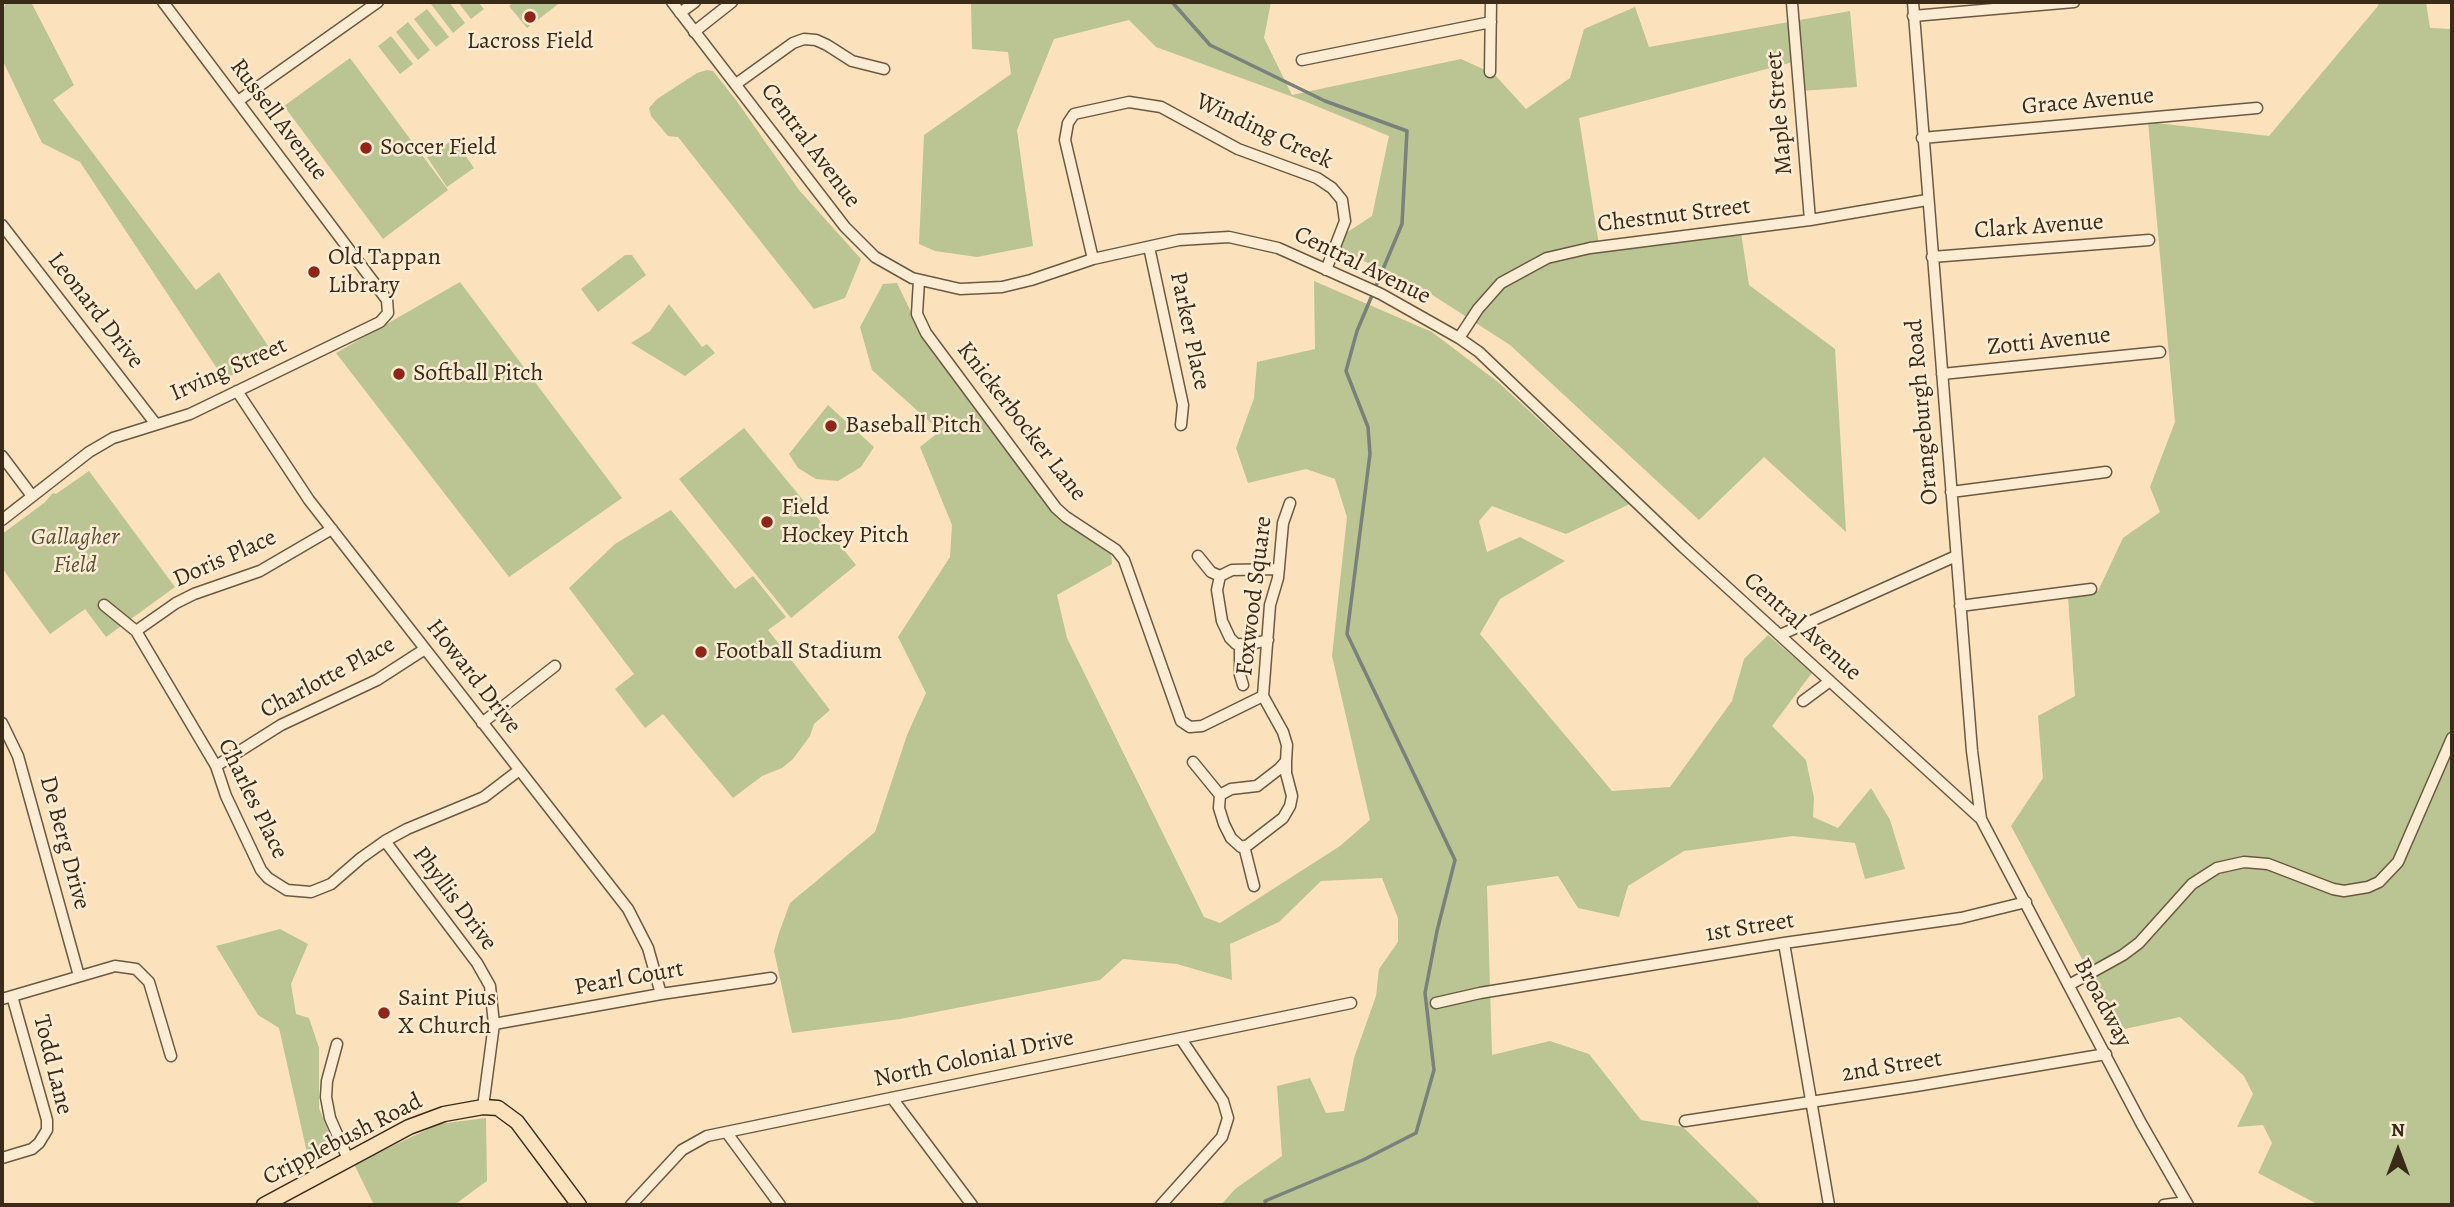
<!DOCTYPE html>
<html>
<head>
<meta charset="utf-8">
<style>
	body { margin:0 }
	#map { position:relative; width:2454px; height:1207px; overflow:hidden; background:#fbe2bc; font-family:Alegreya,serif }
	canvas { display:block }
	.frame { position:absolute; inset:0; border:4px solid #3a2b18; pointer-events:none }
	.north { position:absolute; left:2363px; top:1116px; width:70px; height:70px; -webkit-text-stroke:5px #fcecd3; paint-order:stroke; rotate:0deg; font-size:19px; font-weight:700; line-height:28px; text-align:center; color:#3a2b18 }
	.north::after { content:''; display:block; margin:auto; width:24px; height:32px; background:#3a2b18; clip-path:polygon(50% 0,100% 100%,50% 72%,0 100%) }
</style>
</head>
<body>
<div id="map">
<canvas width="2454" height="1207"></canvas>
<div class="frame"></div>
<div class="north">N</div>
</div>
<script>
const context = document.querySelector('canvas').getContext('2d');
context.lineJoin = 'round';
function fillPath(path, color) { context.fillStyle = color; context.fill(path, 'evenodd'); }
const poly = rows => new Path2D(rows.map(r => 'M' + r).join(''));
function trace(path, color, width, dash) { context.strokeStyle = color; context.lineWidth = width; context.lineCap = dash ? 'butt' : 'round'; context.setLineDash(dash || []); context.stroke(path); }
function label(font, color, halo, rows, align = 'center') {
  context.font = font + ' Alegreya,serif'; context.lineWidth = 5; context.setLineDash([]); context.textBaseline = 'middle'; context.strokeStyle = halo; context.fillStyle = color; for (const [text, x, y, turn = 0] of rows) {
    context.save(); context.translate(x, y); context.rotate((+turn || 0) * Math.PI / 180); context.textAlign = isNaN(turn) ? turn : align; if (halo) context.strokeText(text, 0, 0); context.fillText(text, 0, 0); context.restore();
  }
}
const green = poly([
	[3,2,31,2,74,85,53,100,196,290,219,272,274,355,224,379,80,162,42,143,2,59,2,13,5,5],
	[434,2,449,2,465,23,453,33,431,4],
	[458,2,478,2,484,9,471,19],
	[514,2,561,2,527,28,509,6],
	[971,2,1271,2,1264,38,1292,95,1461,59,1494,74,1526,109,1570,78,1584,29,1635,7,1649,47,1850,11,1857,87,1800,91,1797,61,1579,118,1600,252,1740,226,1749,285,1835,349,1846,532,1764,457,1699,520,1510,345,1417,285,1328,245,1372,216,1389,136,1304,101,1156,47,1129,20,1054,39,1017,130,1033,246,977,257,935,251,919,244,924,135,1011,74,1008,52,972,49],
	[2379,2,2426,2,2430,28,2452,29,2452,1205,2319,1205,2258,1173,2272,1143,2263,1125,2237,1127,2253,1094,2244,1076,2180,1017,2120,1030,2011,826,2043,778,2038,716,2075,696,2068,596,2098,591,2123,538,2160,512,2150,487,2175,422,2148,122,2269,136,2378,6],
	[427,9,449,37,436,47,414,19],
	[408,22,430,50,418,60,396,32],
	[391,36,413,64,400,74,378,46],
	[350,58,448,190,383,239,284,106],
	[707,70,713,71,736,100,799,190,861,259,845,298,814,309,678,137,668,136,651,116,649,108,657,99,697,73],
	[454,139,474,168,447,187,427,157],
	[625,255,632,255,646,275,598,312,581,289],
	[1314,281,1432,332,1498,382,1630,504,1566,534,1492,506,1479,521,1487,552,1520,537,1565,561,1500,599,1480,634,1612,791,1670,787,1732,701,1744,659,1768,635,1812,673,1772,726,1806,760,1814,798,1813,817,1838,828,1871,788,1890,820,1905,869,1865,879,1855,843,1793,836,1684,851,1628,886,1619,917,1578,908,1558,876,1487,886,1492,1055,1550,1041,1589,1054,1641,1120,1683,1127,1762,1205,1221,1205,1235,1189,1282,1156,1277,1086,1310,1078,1326,1113,1344,1111,1354,1058,1376,996,1379,969,1398,942,1398,918,1382,878,1321,881,1279,922,1230,944,1232,980,1177,964,1123,959,1100,980,900,1019,792,1033,774,951,779,933,790,903,875,832,907,735,926,693,898,637,950,557,952,525,920,447,940,431,872,370,860,327,883,284,897,283,911,312,1050,508,1111,551,1112,564,1057,595,1067,638,1204,917,1220,923,1340,846,1370,820,1332,656,1347,517,1335,479,1306,469,1248,483,1236,448,1254,398,1257,362,1315,349],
	[460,282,622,498,509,577,336,353],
	[669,304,702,347,707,344,715,353,685,376,631,343,650,331],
	[828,405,874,447,861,467,838,481,816,479,798,468,789,454],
	[744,428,856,565,791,618,679,479],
	[89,471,175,587,106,637,85,609,50,634,2,568,2,534,44,503,53,493,56,494],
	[671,510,735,589,753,576,786,617,768,630,830,710,814,724,810,736,793,759,782,768,762,776,733,798,663,714,645,728,615,689,634,674,569,588,615,544],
	[280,929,308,944,291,984,296,1014,309,1018,319,1048,319,1108,336,1150,310,1166,279,1028,258,1015,216,946],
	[486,1118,487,1181,454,1205,374,1205,354,1164,439,1124]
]);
const stream = poly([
	[1172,2,1210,45,1325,101,1407,131,1402,224,1357,331,1346,371,1368,427,1370,454,1347,634,1455,860,1437,931,1425,993,1434,1070,1416,1133,1363,1160,1265,1201,1266,1205]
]);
const minor = poly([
	[672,2,845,227,875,257,912,278,960,289,1002,287,1031,280,1093,259,1179,240,1229,237,1278,248,1381,294,1459,338,1479,352,1683,547,1981,819,2141,1123,2188,1205],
	[1913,2,1972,751,1981,819],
	[1792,3,1810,220],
	[680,13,695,2],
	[1913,16,2074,2],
	[694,32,732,2],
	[1302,60,1491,22],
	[1490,72,1491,2],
	[736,84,793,43,804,39,816,40,827,45,852,61,884,69],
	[238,101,378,2],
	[1922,138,2257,108],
	[2,225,155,423],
	[1149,247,1183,405,1181,425],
	[1932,257,2149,240],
	[1093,259,1065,140,1068,123,1074,114,1129,102,1161,107,1238,149,1317,178,1332,188,1342,200,1345,221,1326,270],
	[919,280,917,314,926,333,1056,508,1066,517,1116,550,1124,560,1181,721,1190,727,1202,726,1263,696],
	[1459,338,1478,309,1501,283,1547,258,1590,248,1810,220,1927,200],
	[1942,374,2160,352],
	[237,391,309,500,628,909,648,948,661,994],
	[2,456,32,496],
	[1951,492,2106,472],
	[2,520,89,452,113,438,190,414,380,322,388,313,387,300,163,2],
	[1198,556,1211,572,1220,576],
	[104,605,136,631,216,766,226,796,261,870,268,878,287,890,311,892,331,884,361,858,385,841,407,829,484,797,518,771],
	[1960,606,2091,589],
	[136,631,176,603,194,594,260,571,332,529],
	[1780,635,1956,556],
	[1268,640,1247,645,1236,644,1230,638,1222,621,1217,590,1220,576,1232,570,1279,569],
	[1240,644,1240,675,1243,685],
	[1803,701,1830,681],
	[2,723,18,756,79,976],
	[482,723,555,666],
	[1286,761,1279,769,1257,786,1231,789,1220,795,1219,808,1224,824,1231,838,1241,847,1248,845,1283,818,1290,806,1292,796,1286,773,1286,761,1287,745,1283,732,1263,696,1270,605,1278,578,1283,523,1290,503],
	[1193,762,1220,795],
	[216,766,281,725,377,680,425,649],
	[385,841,477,963,490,986,494,1024,483,1107],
	[1244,846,1254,886],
	[1784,943,1829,1205],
	[2069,985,2123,955,2139,943,2192,884,2217,868,2244,862,2268,864,2333,889,2344,891,2368,887,2379,882,2398,862,2452,738],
	[2,999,115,966,136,969,149,982,171,1056],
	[1436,1003,1480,993,1784,943,1961,918,2026,902],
	[494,1024,661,994,771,978],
	[337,1044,327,1081,326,1097,330,1118,348,1159],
	[892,1098,972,1205],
	[1685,1121,1916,1086,2106,1054],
	[727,1133,780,1205],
	[2,1158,32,1149,39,1143,47,1130,47,1120,12,996],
	[631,1205,682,1150,707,1136,1351,1003],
	[1161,1205,1222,1137,1228,1118,1223,1101,1181,1039],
	[2164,1205,2186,1202]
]);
const major = poly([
	[264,1205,409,1127,444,1114,483,1107,498,1108,517,1122,579,1205]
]);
const markers = [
	[530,17,7,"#8f2418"],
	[366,148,7,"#8f2418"],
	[314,272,7,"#8f2418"],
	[399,374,7,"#8f2418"],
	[831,426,7,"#8f2418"],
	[767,522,7,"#8f2418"],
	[701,652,7,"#8f2418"],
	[384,1013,7,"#8f2418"]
];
const poiNames = [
	["Lacross Field",530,42,"center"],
	["Soccer Field",380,148],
	["Old Tappan",328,258],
	["Library",328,286],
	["Softball Pitch",413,374],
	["Baseball Pitch",845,426],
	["Field",781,508],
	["Hockey Pitch",781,536],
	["Football Stadium",715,652],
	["Saint Pius",398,999],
	["X Church",398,1027]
];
const streetNames = [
	["Grace Avenue",2088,102,-5],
	["Maple Street",1780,113,-95],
	["Russell Avenue",278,120,53],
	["Winding Creek",1264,132,25],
	["Central Avenue",810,146,53],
	["Chestnut Street",1674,216,-7],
	["Clark Avenue",2039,227,-4],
	["Central Avenue",1362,266,26],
	["Leonard Drive",95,311,52],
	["Parker Place",1189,331,78],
	["Zotti Avenue",2049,342,-6],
	["Irving Street",229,370,-24],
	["Orangeburgh Road",1923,412,-95],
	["Knickerbocker Lane",1021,422,52],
	["Doris Place",225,559,-24],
	["Foxwood Square",1255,596,-83],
	["Central Avenue",1802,627,42],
	["Howard Drive",473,677,52],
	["Charlotte Place",328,678,-28],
	["Charles Place",252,799,64],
	["De Berg Drive",64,843,75],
	["Phyllis Drive",454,899,53],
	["1st Street",1750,928,-9],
	["Pearl Court",629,979,-10],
	["Broadway",2102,1003,62],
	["North Colonial Drive",974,1059,-12],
	["Todd Lane",52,1065,76],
	["2nd Street",1892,1067,-9],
	["Cripplebush Road",343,1140,-27]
];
const parkNames = [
	["Gallagher",75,538],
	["Field",75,566]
];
fillPath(green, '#bbc493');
trace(stream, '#7a817b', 3.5);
trace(minor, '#6a5941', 13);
trace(major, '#3a2b18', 17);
trace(minor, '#fcecd3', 10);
trace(major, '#fbe2bc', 14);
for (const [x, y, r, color] of markers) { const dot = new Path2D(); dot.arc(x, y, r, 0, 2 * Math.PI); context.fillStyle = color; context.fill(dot); trace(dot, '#fcecd3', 2.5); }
label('24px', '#3a2b18', '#fcecd3', poiNames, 'left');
label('24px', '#3a2b18', '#fcecd3', streetNames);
label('italic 24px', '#5a5137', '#fcecd3', parkNames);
</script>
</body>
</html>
